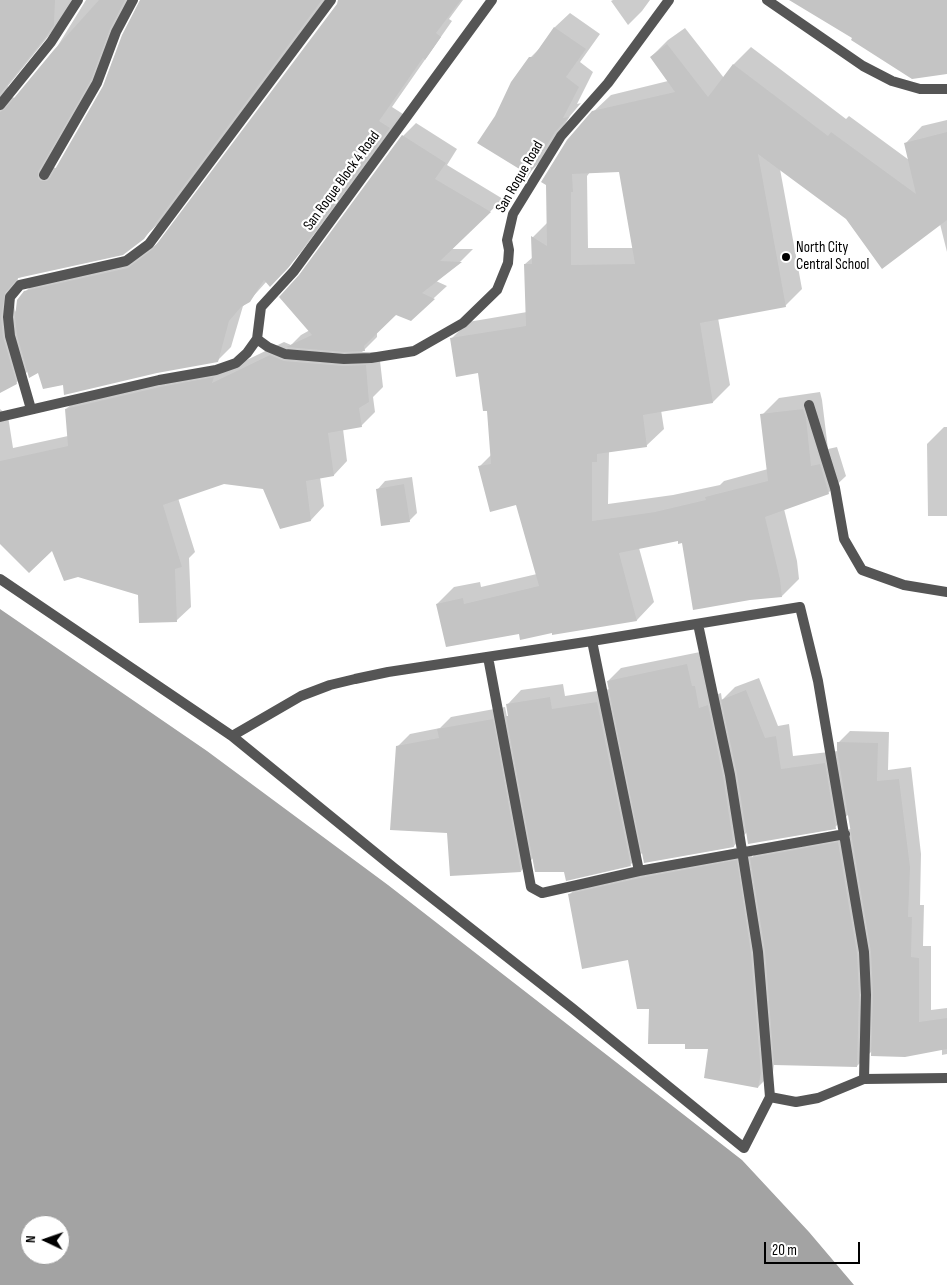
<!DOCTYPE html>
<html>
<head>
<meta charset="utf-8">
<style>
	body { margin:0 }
	#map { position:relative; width:947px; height:1285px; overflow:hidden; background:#fff; font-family:"Sofia Sans Condensed",sans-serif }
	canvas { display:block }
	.north { position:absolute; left:20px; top:1215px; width:50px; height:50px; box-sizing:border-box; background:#fff; border:1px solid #999; border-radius:50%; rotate:273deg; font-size:14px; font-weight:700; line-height:20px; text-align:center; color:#000 }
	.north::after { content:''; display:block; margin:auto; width:18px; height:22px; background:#000; clip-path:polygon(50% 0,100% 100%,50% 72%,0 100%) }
	.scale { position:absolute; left:764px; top:1242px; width:96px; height:22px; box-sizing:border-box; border:2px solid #000; border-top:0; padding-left:6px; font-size:15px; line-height:18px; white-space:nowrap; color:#000; -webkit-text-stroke:4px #fff; paint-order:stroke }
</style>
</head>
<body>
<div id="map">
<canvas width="947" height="1285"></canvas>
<div class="north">N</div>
<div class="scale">20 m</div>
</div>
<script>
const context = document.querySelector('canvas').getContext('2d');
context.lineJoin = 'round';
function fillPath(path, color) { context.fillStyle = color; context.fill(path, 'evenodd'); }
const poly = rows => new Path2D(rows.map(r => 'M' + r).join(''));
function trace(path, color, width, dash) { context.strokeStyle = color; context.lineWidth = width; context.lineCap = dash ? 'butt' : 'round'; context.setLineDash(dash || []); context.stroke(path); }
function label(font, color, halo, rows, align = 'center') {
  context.font = font + ' "Sofia Sans Condensed",sans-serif'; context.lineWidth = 4.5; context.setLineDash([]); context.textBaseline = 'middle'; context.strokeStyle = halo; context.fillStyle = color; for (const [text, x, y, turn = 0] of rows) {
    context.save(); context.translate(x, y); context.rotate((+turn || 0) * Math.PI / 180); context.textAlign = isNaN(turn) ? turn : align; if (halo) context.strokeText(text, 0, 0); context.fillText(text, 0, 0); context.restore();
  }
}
const water = poly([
	[0,609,207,751,388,885,742,1160,809,1232,854,1285,0,1285],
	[30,1225,60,1225,60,1255,30,1255]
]);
const shadow = poly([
	[0,0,74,0,59,23,8,86,7,93,10,97,16,98,57,47,86,0,131,0,104,65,51,164,55,168,57,168,104,87,141,0,325,0,158,224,143,238,18,278,14,302,15,312,25,292,39,278,143,254,161,241,338,5,338,0,463,0,449,19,452,21,392,107,403,114,302,251,284,272,267,281,249,301,243,306,231,347,217,361,64,383,39,371,28,371,16,383,0,392],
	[613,0,650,0,642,11,628,25,611,1],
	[570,13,600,34,580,62,593,72,577,104,581,103,570,116,544,158,529,173,497,117,530,58,540,48,555,27],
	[685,28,724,78,734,64,751,47,846,119,849,116,909,160,905,144,922,126,947,120,947,252,940,224,847,218,780,169,802,289,785,306,718,318,730,385,713,402,661,410,664,429,646,446,609,451,608,504,673,495,720,485,724,481,768,469,762,415,779,398,820,392,822,400,828,449,837,447,846,476,828,493,784,509,797,561,799,579,782,596,679,540,639,548,654,602,637,620,553,634,553,631,520,632,437,604,454,587,480,582,481,587,537,574,517,503,480,466,492,454,488,409,479,372,451,339,468,322,527,312,525,264,533,257,533,237,548,222,593,112,611,95,668,81,651,57,668,40],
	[620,171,633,248,588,248,587,176,590,172],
	[416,123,457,149,447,165,503,199,452,249,473,249,461,261,436,281,447,286,411,319,396,313,377,332,377,337,362,352,379,352,383,387,373,397,375,412,361,426,343,429,347,461,334,475,320,477,324,506,311,520,264,488,224,483,178,498,195,552,189,558,191,607,177,620,139,594,53,548,0,543,0,409,8,416,13,448,68,436,66,409,80,396,224,371,284,342,291,345,301,335,310,330,300,276,403,136],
	[944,427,947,427,947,516,928,516,927,444],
	[412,477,417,513,409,521,378,489,385,481],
	[700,652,712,696,721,693,722,700,735,687,759,678,778,726,789,724,793,756,838,751,838,743,850,731,889,732,888,770,911,767,921,854,920,905,924,905,923,946,931,946,931,1010,947,1008,947,1054,942,1055,942,1049,873,1050,857,1066,774,1064,773,1072,758,1087,710,1048,687,1043,650,1008,629,958,570,894,584,880,751,847,752,857,765,845,851,829,849,814,835,827,747,832,734,846,643,852,630,865,565,871,534,857,521,871,448,832,397,747,410,734,440,728,451,717,505,707,507,717,509,715,508,704,521,690,563,684,565,696,610,689,608,681,621,668]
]);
const building = poly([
	[0,0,55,0,54,25,45,38,0,94],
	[99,0,125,0,110,29,91,80,38,172,38,178,41,181,47,181,50,178,103,86,122,35,140,0,322,0,144,239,123,255,18,278,5,293,1,317,3,337,17,384,0,393,0,112,5,109,53,51],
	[338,0,461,0,436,33,441,37,425,60,423,58,379,121,390,128,289,267,270,287,264,280,250,302,241,307,229,321,218,362,157,373,64,395,63,385,43,389,38,373,29,378,17,335,15,317,17,300,24,291,128,268,153,249,337,4],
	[789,0,947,0,947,74,912,79,851,40,852,38],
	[554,27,586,49,566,77,579,87,563,118,569,117,555,132,527,178,521,184,521,170,477,143,495,116,511,82,529,57,533,57],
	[667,44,708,97,733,64,828,136,831,132,916,194,904,143,947,132,947,220,882,269,846,219,758,154,786,307,700,323,713,403,643,415,647,447,597,454,597,462,592,462,592,521,655,512,706,500,705,497,768,481,760,414,803,409,806,418,811,466,820,464,829,494,765,517,780,579,782,597,750,600,693,610,682,543,678,544,678,541,619,553,637,621,552,635,552,633,520,640,519,634,446,647,436,604,463,598,464,604,539,586,516,505,490,512,478,466,491,464,487,411,483,411,478,373,456,377,450,338,526,326,524,264,532,264,531,236,547,246,546,185,541,182,567,140,592,111,675,92,650,57],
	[619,172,635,264,571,265,571,192,573,192,572,174],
	[402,135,446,163,435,179,491,212,440,261,462,262,422,293,435,299,411,321,396,315,364,346,365,351,344,352,286,347,312,335,279,297,299,275],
	[270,355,284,361,344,366,366,365,369,402,359,408,362,427,328,433,334,476,306,481,311,521,280,529,263,489,224,484,163,505,182,567,175,569,177,622,139,623,138,595,78,577,64,581,52,551,29,573,0,544,0,461,68,446,65,409,160,387,214,377,212,383],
	[404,484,410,522,381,526,376,489],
	[687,664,692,686,695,686,699,708,708,705,723,776,734,847,644,863,607,681],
	[746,690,765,738,776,736,781,769,825,763,836,829,748,844,737,774,721,700],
	[550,697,552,709,597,702,631,866,566,881,564,872,535,872,506,716,508,716,506,704],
	[493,719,521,872,450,876,447,833,390,830,396,746,439,738,437,729],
	[837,742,878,743,877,781,899,779,910,867,908,917,912,917,911,957,919,958,919,1022,947,1018,947,1049,905,1057,871,1056,873,995,871,952,837,750],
	[838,842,857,953,859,995,857,1067,774,1065,765,951,750,858],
	[737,860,751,953,761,1073,758,1088,704,1078,708,1049,685,1049,685,1044,648,1044,649,1009,637,1009,628,960,582,969,568,894,640,878]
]);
const minor = poly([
	[767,0,863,66,892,81,920,89,947,89],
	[0,105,51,42,78,0],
	[44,175,97,83,116,32,133,0],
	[257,339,268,347,285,354,344,359,371,358,414,351,463,323,497,290,508,263,509,250,507,240,513,214,561,136,608,83,669,0],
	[809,405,835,488,844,539,862,570,904,585,947,592],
	[31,409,10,336,8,317,10,297,20,285,126,261,149,244,331,0],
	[0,417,159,380,216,370,236,363,247,353,257,339,261,307,294,271,492,0],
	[0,579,232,736,394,868,572,1008,744,1148,770,1097,758,952,730,775,698,624],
	[592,641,639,871],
	[488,657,531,887,542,893,639,871,845,834],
	[232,736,301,696,330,685,355,679,388,672,592,641,800,607,818,681,864,952,866,995,864,1079],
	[770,1097,796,1102,818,1098,864,1079,947,1078]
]);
const markers = [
	[786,257,5,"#000"]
];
const streetNames = [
	["San Roque Road",520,177,-60],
	["San Roque Block 4 Road",342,181,-54]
];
const poiNames = [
	["North City",796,248],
	["Central School",796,265]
];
fillPath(water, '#a3a3a3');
fillPath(shadow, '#0003');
fillPath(building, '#c4c4c4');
trace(minor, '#555', 10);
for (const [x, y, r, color] of markers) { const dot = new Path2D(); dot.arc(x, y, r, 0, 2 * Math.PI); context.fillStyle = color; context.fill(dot); trace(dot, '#fff', 2); }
label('15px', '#000', '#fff', streetNames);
label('15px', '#000', '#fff', poiNames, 'left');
</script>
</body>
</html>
